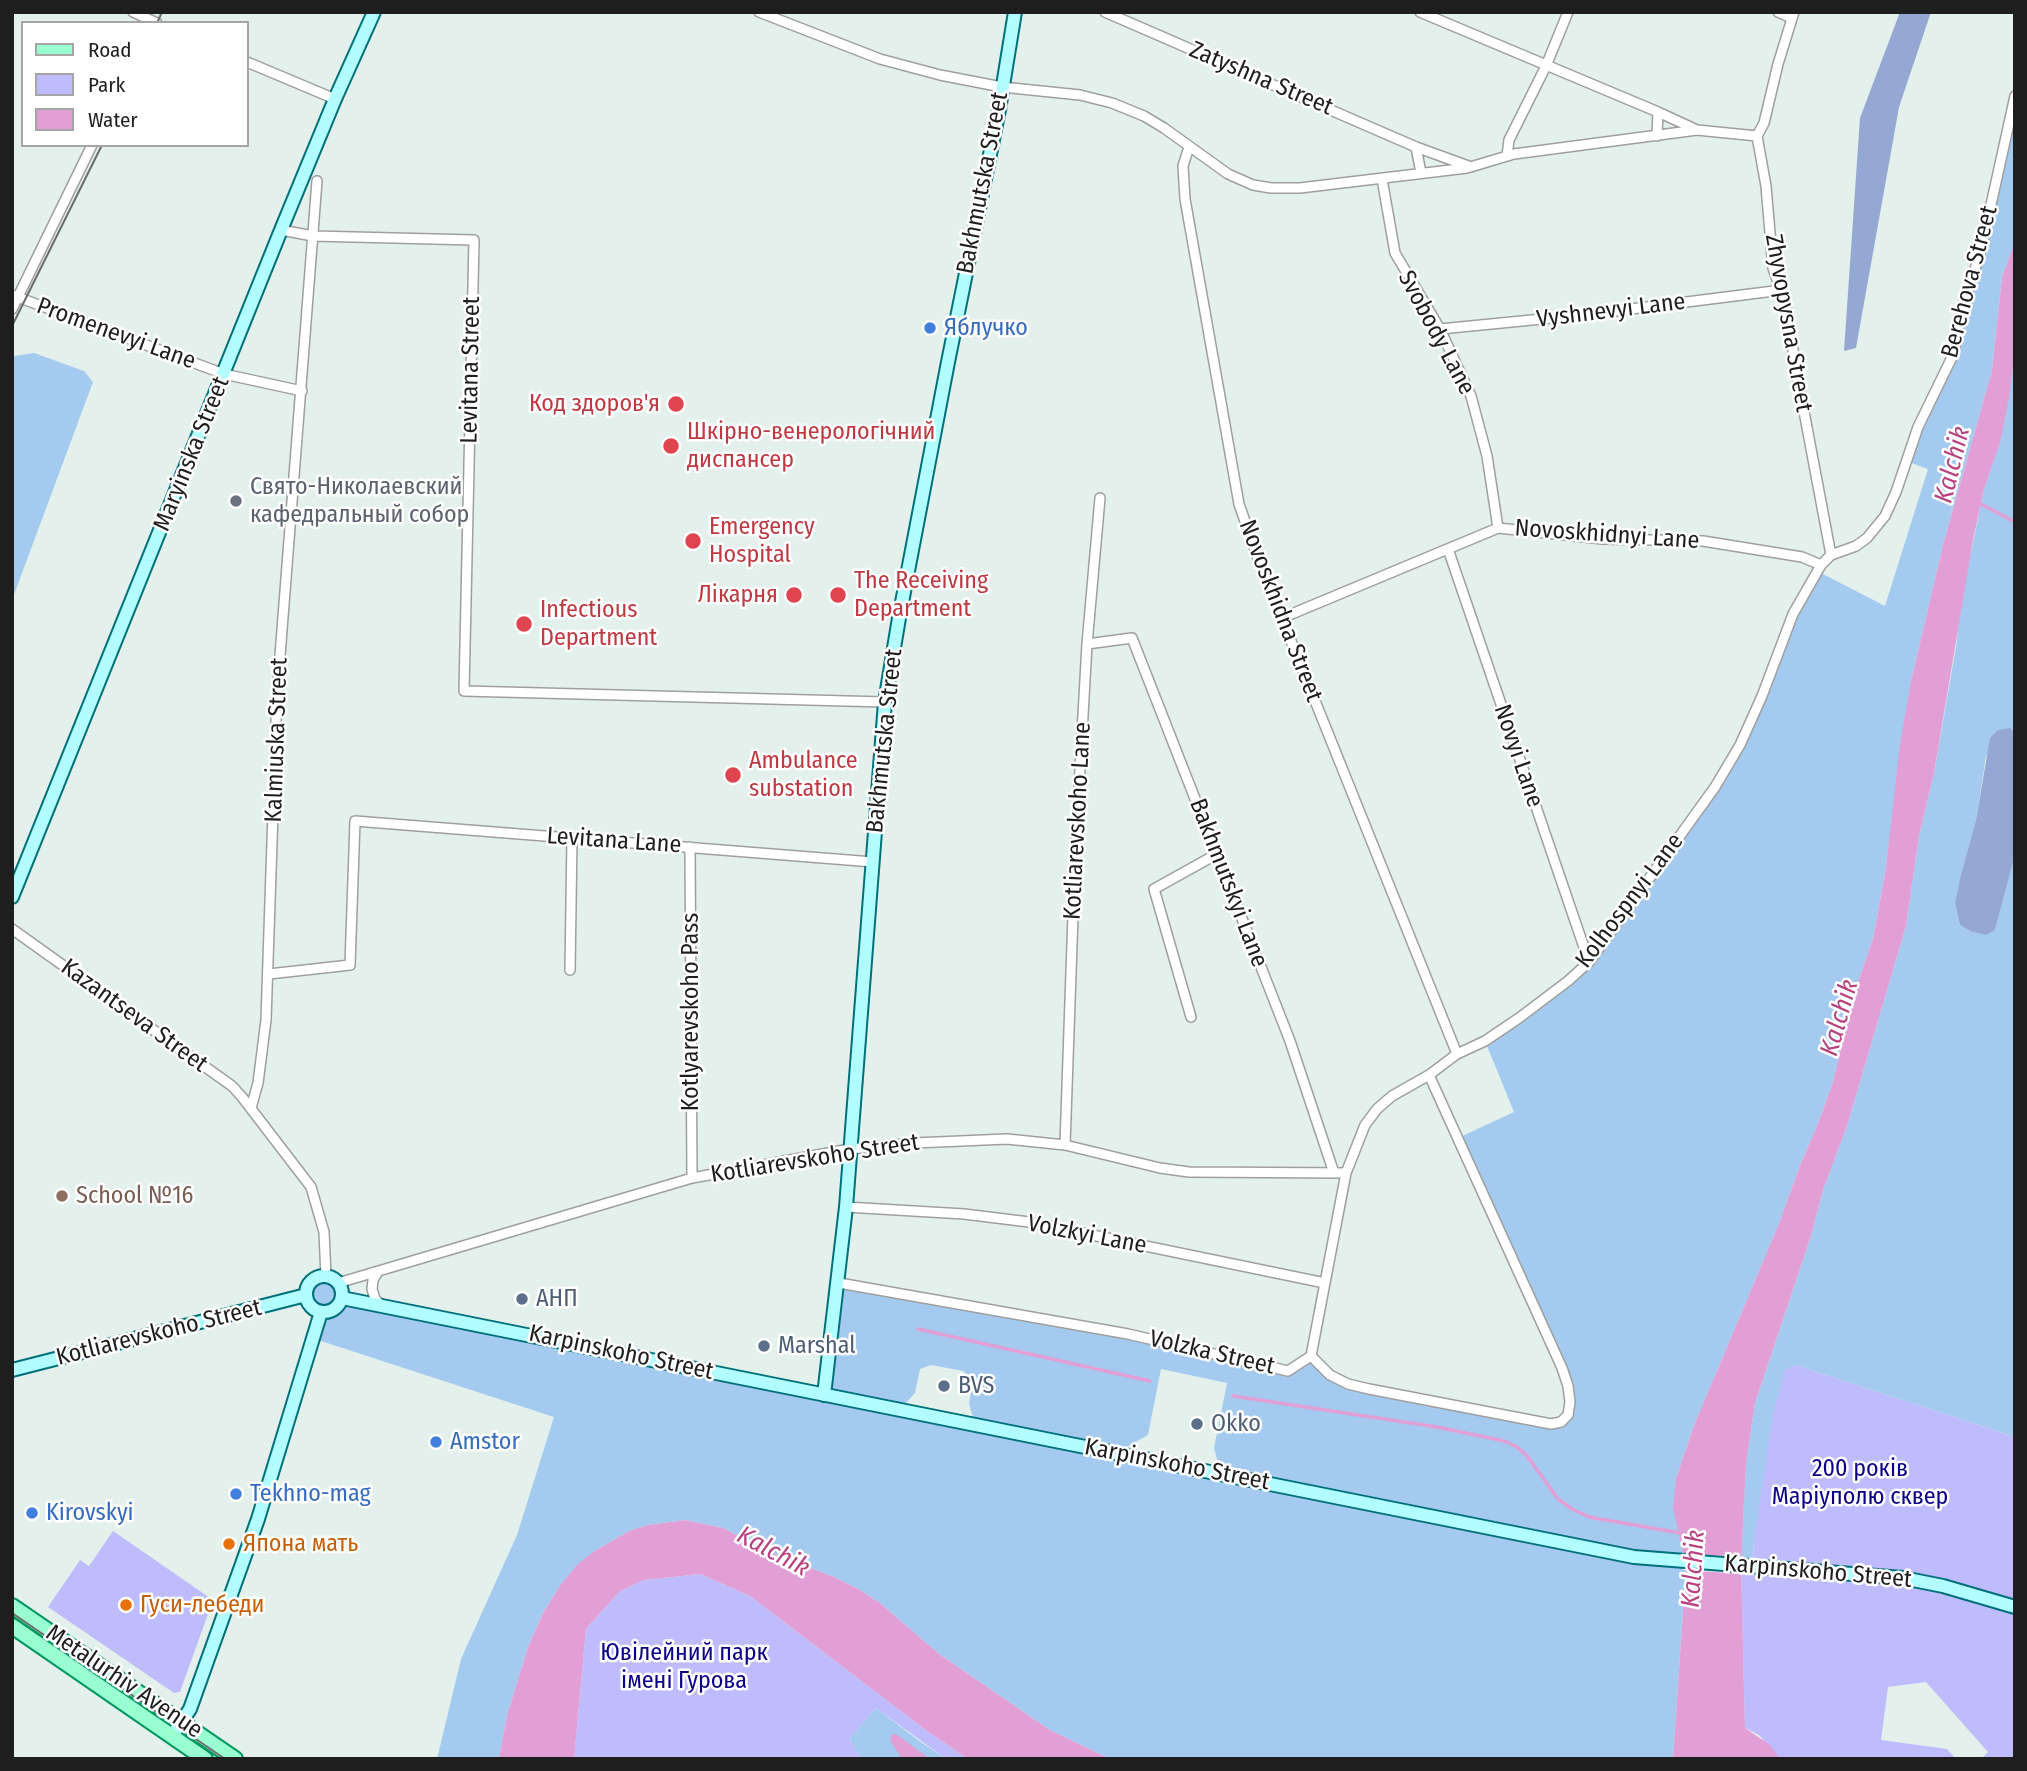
<!DOCTYPE html>
<html>
<head>
<meta charset="utf-8">
<style>
	body { margin:0 }
	#map { position:relative; width:2027px; height:1771px; overflow:hidden; background:#e3f0eb; font-family:"Fira Sans Condensed",sans-serif }
	canvas { display:block }
	.frame { position:absolute; inset:0; border:14px solid #1e1e1e; pointer-events:none }
	.legend { position:absolute; left:21px; top:21px; width:228px; height:126px; box-sizing:border-box; background:#fff; border:2px solid #a5a5a5; margin:0; padding:9px 12px; list-style:none; font-size:21px; color:#1e1e1e }
	.legend li { display:flex; align-items:center; gap:14px; height:35px }
	.legend b { width:35px; border:2px solid #a5a5a5 }
</style>
</head>
<body>
<div id="map">
<canvas width="2027" height="1771"></canvas>
<div class="frame"></div>
<ul class="legend">
<li><b style="height:9px;background:#99ffd0"></b>Road</li>
<li><b style="height:19px;background:#bfbcfe"></b>Park</li>
<li><b style="height:19px;background:#e29fd5"></b>Water</li>
</ul>
</div>
<script>
const context = document.querySelector('canvas').getContext('2d');
context.lineJoin = 'round';
function fillPath(path, color) { context.fillStyle = color; context.fill(path, 'evenodd'); }
const poly = rows => new Path2D(rows.map(r => 'M' + r).join(''));
function trace(path, color, width, dash) { context.strokeStyle = color; context.lineWidth = width; context.lineCap = dash ? 'butt' : 'round'; context.setLineDash(dash || []); context.stroke(path); }
function label(font, color, halo, rows, align = 'center') {
  context.font = font + ' "Fira Sans Condensed",sans-serif'; context.lineWidth = 5; context.setLineDash([]); context.textBaseline = 'middle'; context.strokeStyle = halo; context.fillStyle = color; for (const [text, x, y, turn = 0] of rows) {
    context.save(); context.translate(x, y); context.rotate((+turn || 0) * Math.PI / 180); context.textAlign = isNaN(turn) ? turn : align; if (halo) context.strokeText(text, 0, 0); context.fillText(text, 0, 0); context.restore();
  }
}
const grass = poly([
	[2015,96,2015,242,2002,277,1992,370,1943,545,1911,681,1886,867,1873,939,1854,993,1833,1082,1817,1126,1801,1163,1778,1226,1695,1423,1676,1478,1685,1558,1654,1555,1220,1470,1214,1448,1227,1383,1161,1369,1148,1435,1121,1450,974,1421,969,1404,973,1380,963,1371,931,1365,920,1369,915,1393,903,1406,832,1392,845,1284,1128,1334,1288,1371,1311,1356,1348,1384,1551,1424,1568,1415,1568,1387,1458,1138,1514,1112,1485,1041,1589,962,1740,745,1784,633,1817,571,1885,606,1928,469,1906,461,1954,353,1975,274],
	[2015,350,2015,732,2010,728,1986,756,1976,820,1960,878,1955,903,1960,925,1970,931,1995,930,2015,855,2015,1437,1795,1365,1754,1540,1753,1562,1741,1561,1746,1464,1755,1403,1810,1239,1823,1190,1847,1126,1906,926,1919,836,1934,773,1956,647,1962,596,1984,489,2000,442],
	[34,353,84,371,93,382,12,600,12,360,14,356],
	'313 1294a11 11 0 1 1 22 0a11 11 0 1 1-22 0Z',
	[346,1303,1686,1566,1673,1759,1110,1759,1050,1730,939,1654,880,1603,860,1590,834,1577,767,1551,723,1528,685,1520,648,1525,629,1531,593,1552,561,1584,543,1613,528,1647,507,1715,499,1759,437,1759,461,1659,517,1535,554,1417,318,1340,324,1319,338,1315],
	[876,1708,918,1740,946,1759,862,1759,849,1739]
]);
const forest = poly([
	[1900,12,1931,12,1899,107,1856,348,1844,351,1860,118],
	[2010,728,2015,732,2015,855,1995,930,1986,935,1970,931,1960,925,1955,903,1960,878,1976,820,1990,738,1998,730]
]);
const park = poly([
	[1795,1365,2015,1437,2015,1607,1943,1586,1753,1566,1754,1540,1773,1414,1785,1370],
	[113,1531,213,1600,180,1692,174,1693,48,1607,80,1560,89,1566],
	[1741,1571,1903,1584,1941,1591,2015,1613,2015,1759,1981,1759,1988,1752,1926,1682,1888,1687,1881,1740,1947,1749,1956,1759,1780,1759,1759,1735,1745,1728],
	[700,1574,750,1596,927,1731,968,1759,946,1759,876,1708,849,1739,862,1759,574,1759,586,1629,620,1591,644,1580]
]);
const water = poly([
	[2015,242,2015,350,2009,398,2000,443,1984,489,1973,540,1934,773,1919,836,1906,926,1847,1126,1823,1190,1810,1239,1755,1403,1746,1464,1741,1565,1745,1728,1770,1745,1780,1759,1673,1759,1686,1566,1673,1508,1676,1478,1695,1423,1778,1226,1801,1163,1817,1126,1833,1082,1854,993,1873,939,1886,867,1900,744,1911,681,1943,545,1992,370,2002,277],
	[685,1520,723,1528,767,1551,834,1577,860,1590,880,1603,939,1654,1050,1730,1110,1759,968,1759,927,1731,750,1596,700,1574,644,1580,620,1591,586,1629,574,1759,499,1759,507,1715,528,1647,543,1613,561,1584,579,1563,593,1552,629,1531,648,1525],
	[892,1734,896,1734,930,1759,902,1759,890,1740]
]);
const pier = poly([
	[1680,1553,1745,1557,1744,1574,1683,1570]
]);
const stream = poly([
	[1979,503,2015,522],
	[918,1329,1150,1381],
	[1233,1396,1437,1427,1504,1441,1517,1447,1527,1456,1558,1499,1572,1509,1589,1517,1680,1533]
]);
const street = poly([
	[133,12,157,23],
	[759,12,880,59,940,75,1002,87,1080,95,1112,103,1144,116,1164,128,1228,174,1253,185,1271,188,1300,188,1467,168,1514,154,1697,130],
	[1105,12,1416,147],
	[1420,12,1658,112],
	[1778,12,1792,18],
	[1794,12,1778,64,1764,123,1757,136,1766,186,1773,268,1786,305,1796,369,1831,555],
	[247,62,335,99],
	[1657,136,1658,112,1697,130,1757,136],
	[1189,147,1183,166,1185,199,1239,504,1260,564,1457,1054],
	[1507,156,1509,140,1546,66,1568,12],
	[1421,173,1416,147,1471,167],
	[1382,179,1395,253,1440,329,1471,396,1487,456,1498,528],
	[281,230,313,236,474,240,464,691,885,702],
	[12,295,224,374,302,391],
	[12,309,92,145],
	[1440,329,1583,315,1782,290],
	[1448,549,1589,962],
	[1282,618,1498,528,1603,539,1703,541,1802,557,1821,565],
	[1087,644,1132,638,1290,1041,1334,1173],
	[690,847,692,1178],
	[12,929,232,1086,242,1097,311,1187,324,1232,326,1277],
	[570,970,572,838],
	[269,974,350,965,355,821,873,862],
	[1191,1017,1154,889,1217,854],
	[251,1108,258,1083,266,1020,277,694,317,181],
	[1065,1145,1075,858,1087,644,1100,498],
	[846,1207,964,1214,1029,1222,1325,1283],
	[378,1271,373,1280,372,1289,375,1299,382,1306],
	[338,1283,692,1178,850,1149,914,1143,1007,1139,1065,1145,1160,1168,1189,1172,1346,1173],
	[839,1283,1128,1334,1288,1371,1311,1356],
	[1311,1356,1346,1173,1365,1125,1377,1109,1392,1096,1429,1075,1457,1054,1485,1041,1519,1018,1568,981,1589,962,1715,787,1740,745,1762,696,1793,614,1821,565,1831,555,1856,546,1867,538,1885,516,1896,492,1918,427,1954,353,1961,313,1981,250,2015,96],
	[1311,1356,1330,1375,1348,1384,1369,1389,1551,1424,1561,1422,1568,1415,1570,1402,1568,1386,1562,1368,1429,1075]
]);
const secondary = poly([
	[12,897,281,230,335,99,374,12],
	'306 1294a18 18 0 1 1 36 0a18 18 0 1 1-36 0Z',
	[342,1298,1634,1557,1903,1578,1943,1586,2015,1607],
	[12,1370,306,1295],
	[824,1395,846,1207,885,702,899,618,948,362,999,110,1015,12],
	[172,1736,190,1709,238,1575,258,1519,321,1312]
]);
const primary = poly([
	[12,1606,235,1759],
	[12,1626,205,1759]
]);
const tram = poly([
	[157,23,162,12],
	[12,326,102,145],
	[12,1613,225,1759]
]);
const markers = [
	[930,328,7,"#3f7fe0"],
	[676,404,9,"#e0444e"],
	[671,446,9,"#e0444e"],
	[236,501,7,"#6b7280"],
	[693,541,9,"#e0444e"],
	[794,595,9,"#e0444e"],
	[838,595,9,"#e0444e"],
	[524,624,9,"#e0444e"],
	[733,775,9,"#e0444e"],
	[62,1196,7,"#8d6e63"],
	[522,1299,7,"#5c6f8a"],
	[764,1346,7,"#5c6f8a"],
	[944,1386,7,"#5c6f8a"],
	[1197,1424,7,"#5c6f8a"],
	[436,1442,7,"#3f7fe0"],
	[236,1494,7,"#3f7fe0"],
	[32,1513,7,"#3f7fe0"],
	[229,1544,7,"#e8710a"],
	[126,1605,7,"#e8710a"]
];
const streetNames = [
	["Zatyshna Street",1261,79,23],
	["Bakhmutska Street",983,183,-79],
	["Berehova Street",1970,282,-75],
	["Vyshnevyi Lane",1611,311,-7],
	["Zhyvopysna Street",1788,323,80],
	["Svobody Lane",1436,333,62],
	["Promenevyi Lane",116,334,20],
	["Levitana Street",471,370,-89],
	["Maryinska Street",192,454,-68],
	["Novoskhidnyi Lane",1607,535,4],
	["Novoskhidna Street",1280,611,69],
	["Kalmiuska Street",277,740,-88],
	["Bakhmutska Street",885,741,-84],
	["Novyi Lane",1518,756,71],
	["Kotliarevskoho Lane",1078,821,-87],
	["Levitana Lane",614,841,4],
	["Bakhmutskyi Lane",1228,883,69],
	["Kolhospnyi Lane",1630,901,-53],
	["Kotlyarevskoho Pass",691,1012,-90],
	["Kazantseva Street",134,1016,36],
	["Kotliarevskoho Street",815,1159,-9],
	["Volzkyi Lane",1087,1235,11],
	["Kotliarevskoho Street",159,1333,-14],
	["Karpinskoho Street",621,1353,12],
	["Volzka Street",1212,1353,13],
	["Karpinskoho Street",1177,1465,11],
	["Karpinskoho Street",1818,1572,5],
	["Metalurhiv Avenue",124,1682,34]
];
const shopNames = [
	["Яблучко",944,328],
	["Amstor",450,1442],
	["Tekhno-mag",250,1494],
	["Kirovskyi",46,1513]
];
const healthNames = [
	["Код здоров'я",660,404,"right"],
	["Шкірно-венерологічний",687,432],
	["диспансер",687,460],
	["Emergency",709,527],
	["Hospital",709,555],
	["The Receiving",854,581],
	["Department",854,609],
	["Лікарня",778,595,"right"],
	["Infectious",540,610],
	["Department",540,638],
	["Ambulance",749,761],
	["substation",749,789]
];
const worshipNames = [
	["Свято-Николаевский",250,487],
	["кафедральный собор",250,515]
];
const educationNames = [
	["School №16",76,1196]
];
const serviceNames = [
	["АНП",536,1299],
	["Marshal",778,1346],
	["BVS",958,1386],
	["Okko",1211,1424]
];
const parkNames = [
	["200 років",1860,1469],
	["Маріуполю сквер",1860,1497],
	["Ювілейний парк",684,1653],
	["імені Гурова",684,1681]
];
const foodNames = [
	["Япона мать",243,1544],
	["Гуси-лебеди",140,1605]
];
const waterNames = [
	["Kalchik",1953,465,-76],
	["Kalchik",1840,1018,-74],
	["Kalchik",773,1552,28],
	["Kalchik",1694,1569,-86]
];
fillPath(grass, '#a4cbef');
fillPath(forest, '#94a8d3');
fillPath(park, '#bfbcfe');
fillPath(water, '#e29fd5');
fillPath(pier, '#e3f0eb');
trace(stream, '#e29fd5', 3.5);
trace(street, '#9f9f9f', 12);
trace(secondary, '#00707a', 16);
trace(primary, '#009862', 18);
trace(street, '#fff', 9);
trace(secondary, '#b2fdff', 12);
trace(primary, '#99ffd0', 14);
trace(tram, '#6c6c6c', 2);
for (const [x, y, r, color] of markers) { const dot = new Path2D(); dot.arc(x, y, r, 0, 2 * Math.PI); context.fillStyle = color; context.fill(dot); trace(dot, '#fff', 2.5); }
label('24px', '#1e1e1e', '#fff', streetNames);
label('24px', '#366cbe', '#fff', shopNames, 'left');
label('24px', '#be3a42', '#fff', healthNames, 'left');
label('24px', '#5b616d', '#fff', worshipNames, 'left');
label('24px', '#785e54', '#fff', educationNames, 'left');
label('24px', '#4e5e75', '#fff', serviceNames, 'left');
label('24px', '#090187', '#fff', parkNames);
label('24px', '#c56008', '#fff', foodNames, 'left');
label('italic 26px', '#b7427f', '#fff', waterNames);
</script>
</body>
</html>
